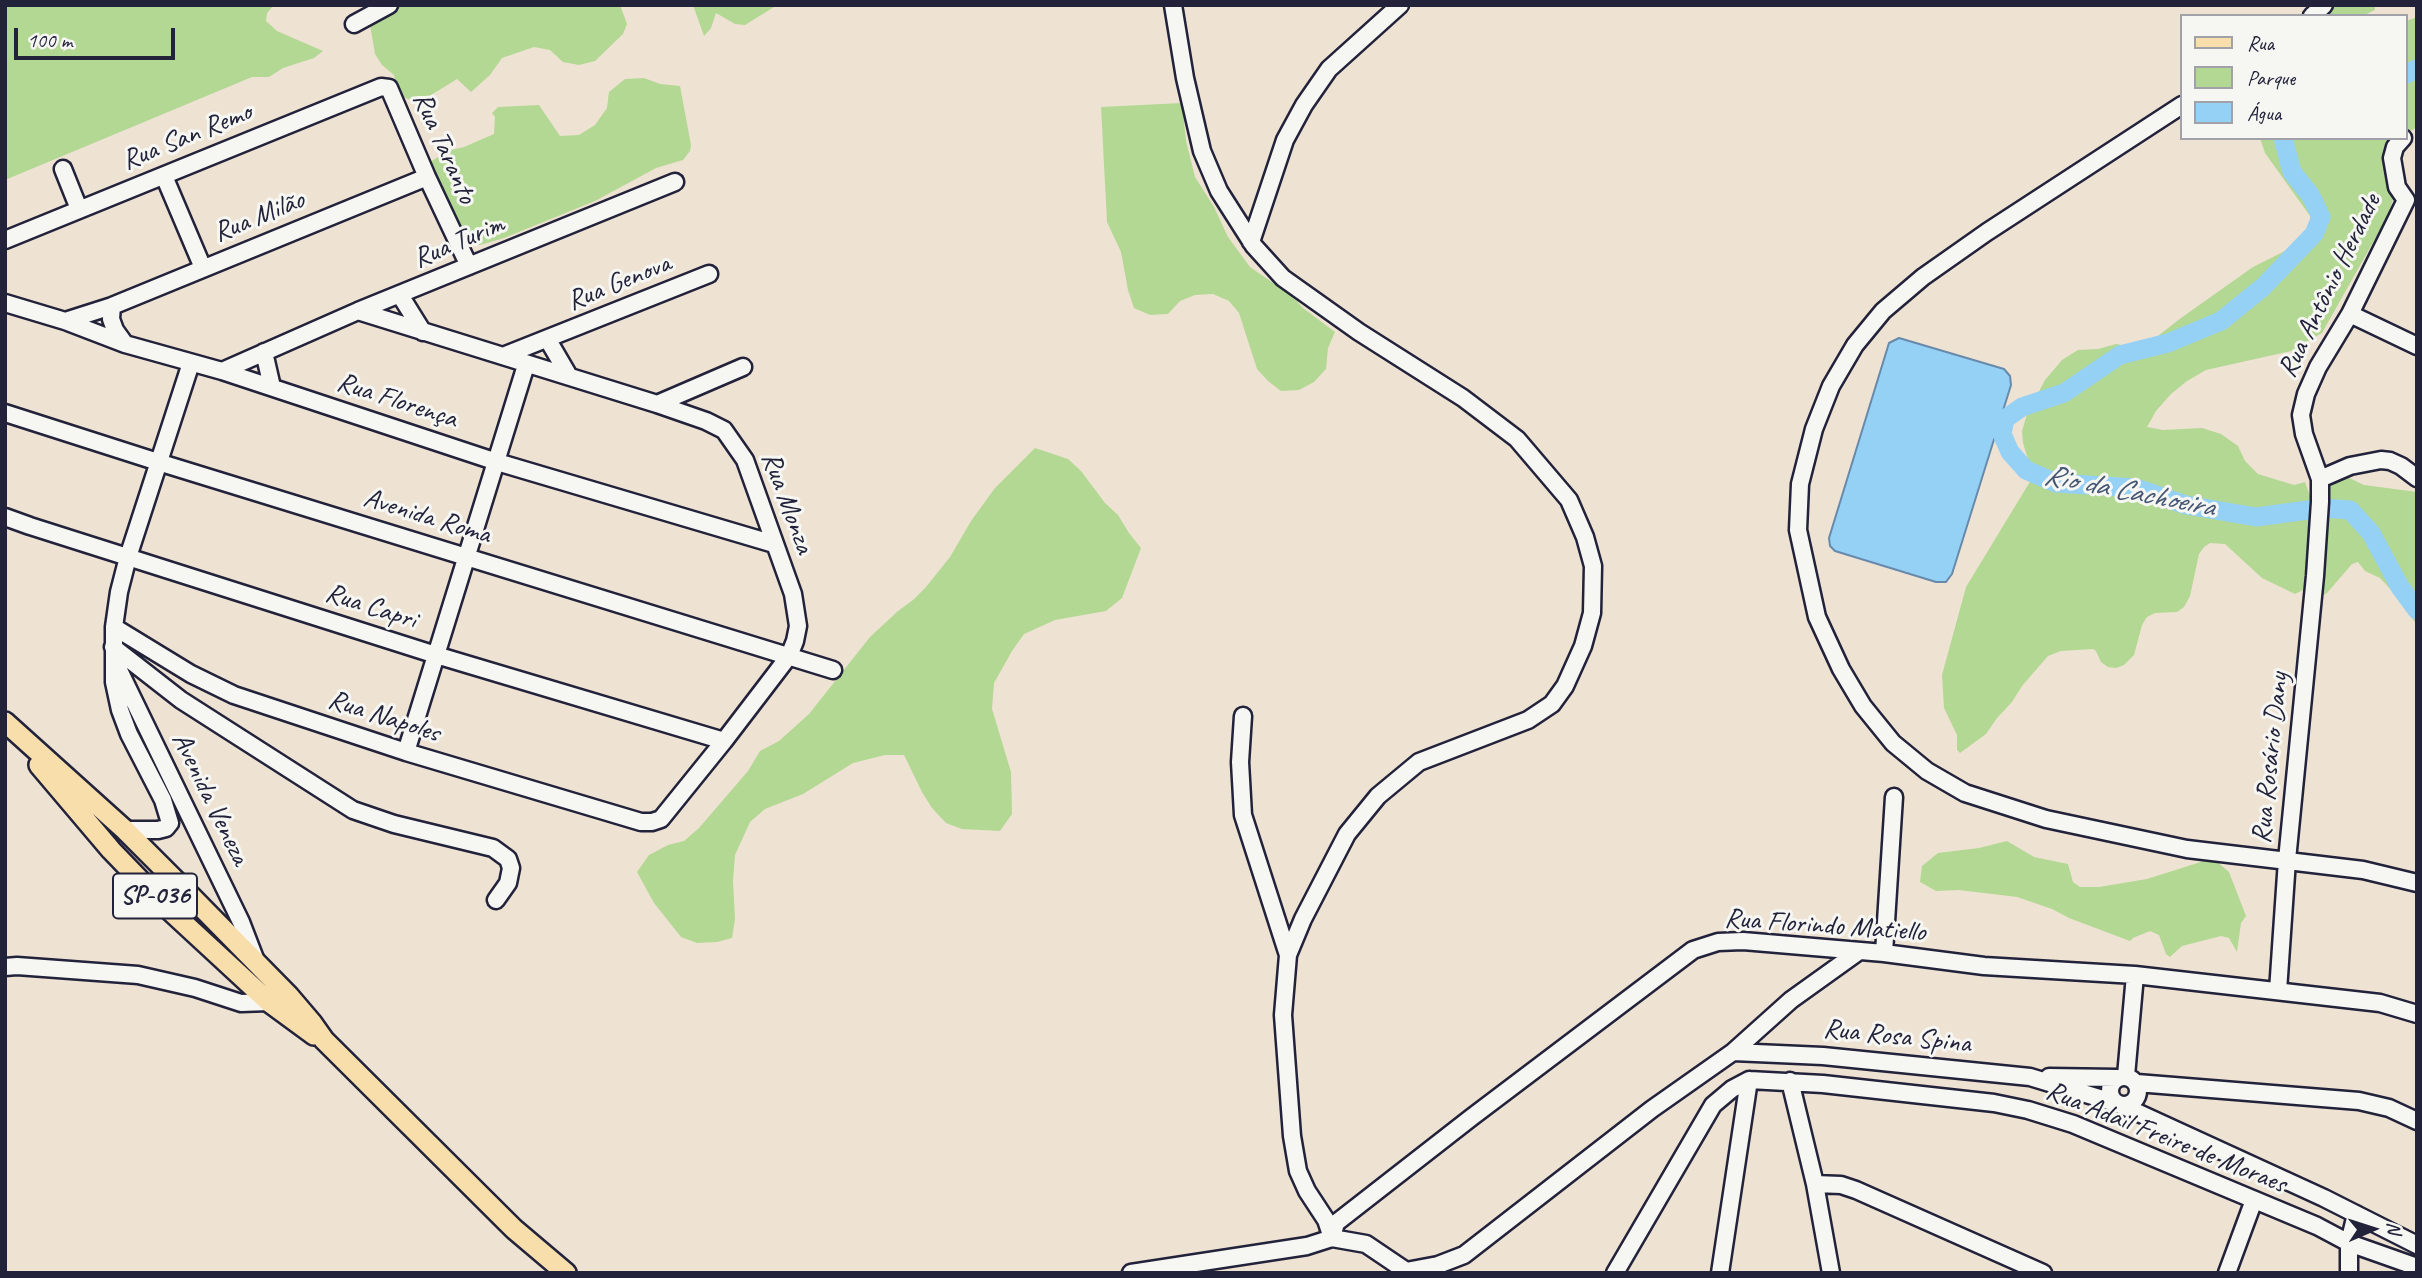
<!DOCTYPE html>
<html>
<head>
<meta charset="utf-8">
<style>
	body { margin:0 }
	#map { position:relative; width:2422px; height:1278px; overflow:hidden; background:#eee2d3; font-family:Caveat,sans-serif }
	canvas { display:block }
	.frame { position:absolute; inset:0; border:7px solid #22223b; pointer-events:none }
	.legend { position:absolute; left:2180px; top:14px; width:228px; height:126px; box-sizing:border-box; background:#f6f6f2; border:2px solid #a1a1a9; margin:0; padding:9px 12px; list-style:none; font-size:21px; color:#22223b }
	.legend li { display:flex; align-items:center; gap:14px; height:35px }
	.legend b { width:35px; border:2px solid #a1a1a9 }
	.north { position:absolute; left:2338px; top:1194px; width:70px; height:70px; -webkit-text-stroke:5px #f6f6f2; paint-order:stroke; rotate:87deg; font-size:19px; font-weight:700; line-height:28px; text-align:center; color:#22223b }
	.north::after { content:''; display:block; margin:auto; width:24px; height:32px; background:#22223b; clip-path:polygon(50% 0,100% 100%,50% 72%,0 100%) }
	.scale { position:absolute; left:14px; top:28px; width:161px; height:32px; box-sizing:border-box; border:4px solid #22223b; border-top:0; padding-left:9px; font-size:21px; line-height:24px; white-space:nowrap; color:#22223b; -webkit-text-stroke:5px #f6f6f2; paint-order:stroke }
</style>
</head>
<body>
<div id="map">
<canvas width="2422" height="1278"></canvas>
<div class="frame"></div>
<ul class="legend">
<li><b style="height:9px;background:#f8deab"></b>Rua</li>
<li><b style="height:19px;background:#b3d893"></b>Parque</li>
<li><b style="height:19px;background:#95d0f5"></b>Água</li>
</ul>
<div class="north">N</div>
<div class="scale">100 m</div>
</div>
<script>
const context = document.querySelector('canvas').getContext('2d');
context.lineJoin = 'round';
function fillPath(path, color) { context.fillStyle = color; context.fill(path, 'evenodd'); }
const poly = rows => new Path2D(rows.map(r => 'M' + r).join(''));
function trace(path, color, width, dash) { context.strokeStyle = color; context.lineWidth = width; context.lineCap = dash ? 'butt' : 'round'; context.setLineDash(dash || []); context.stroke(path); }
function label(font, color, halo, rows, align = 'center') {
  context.font = font + ' Caveat,sans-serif'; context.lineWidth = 6; context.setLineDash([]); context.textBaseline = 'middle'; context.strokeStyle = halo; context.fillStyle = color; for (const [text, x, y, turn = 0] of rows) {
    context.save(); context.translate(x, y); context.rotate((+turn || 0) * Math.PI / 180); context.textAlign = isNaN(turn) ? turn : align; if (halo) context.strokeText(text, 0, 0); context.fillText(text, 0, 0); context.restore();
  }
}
const green = poly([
	[5,5,274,5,267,13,266,21,277,31,323,51,314,58,283,68,269,77,252,77,5,180],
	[372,5,620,5,627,24,623,34,595,61,579,65,563,62,550,50,534,47,502,58,490,75,471,92,457,79,428,97,411,100,403,97,397,90,394,75,382,65,375,54,370,25,366,23],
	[693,5,786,5,774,7,745,25,735,24,716,13,711,28,704,36],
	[2324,5,2375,5,2375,10,2362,16,2312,16],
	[2417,17,2417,127,2406,134,2406,21],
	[644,78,660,84,680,86,691,145,690,151,683,160,656,168,595,201,504,238,480,245,470,244,461,239,426,165,447,151,464,147,494,134,495,117,492,113,498,107,539,105,560,136,579,135,595,125,607,108,609,92,625,79],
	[1182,103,1186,141,1195,177,1214,207,1228,237,1250,267,1292,296,1303,308,1335,332,1328,348,1326,369,1314,382,1299,390,1281,391,1268,381,1257,369,1239,313,1229,301,1213,294,1195,295,1180,301,1168,314,1150,315,1134,308,1128,290,1121,252,1107,222,1101,107],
	[2260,138,2402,138,2389,161,2393,199,2389,214,2322,333,2291,351,2206,370,2187,381,2171,394,2156,411,2147,427,2163,430,2202,428,2221,434,2238,446,2245,461,2258,474,2294,485,2305,482,2310,496,2323,480,2345,476,2364,485,2417,492,2417,625,2393,592,2380,578,2365,571,2358,562,2352,564,2327,593,2322,596,2318,592,2311,566,2303,590,2295,594,2262,578,2225,544,2210,543,2204,547,2199,554,2190,596,2184,607,2177,612,2155,613,2147,617,2142,625,2134,655,2124,665,2116,668,2108,667,2101,662,2096,651,2093,649,2061,651,2048,656,2022,686,2012,702,1997,718,1986,734,1960,753,1957,750,1957,735,1944,708,1942,675,1966,587,2031,480,2032,472,2023,443,2022,431,2027,414,2045,380,2062,360,2078,350,2098,349,2116,344,2138,348,2145,346,2181,318,2253,267,2283,252,2306,235,2311,226,2310,216,2265,153],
	[1035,448,1068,459,1081,471,1105,503,1118,515,1129,533,1141,548,1122,598,1106,611,1055,620,1024,634,1012,651,994,683,992,709,1011,772,1012,814,1000,831,962,829,946,823,932,808,922,792,904,755,885,755,853,763,803,794,765,809,750,822,735,855,733,881,735,919,732,938,717,942,697,943,681,937,654,903,637,872,649,855,668,845,684,841,699,828,748,771,760,751,779,741,809,714,870,637,898,611,913,600,926,587,950,557,971,521,995,488],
	[2007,841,2034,857,2068,864,2073,882,2080,887,2099,887,2147,879,2207,860,2215,860,2229,872,2246,916,2241,923,2237,952,2229,938,2221,936,2182,946,2170,957,2166,954,2159,935,2150,931,2133,938,2130,941,2069,918,2052,909,2017,897,1959,890,1936,891,1920,882,1922,866,1938,853,1979,848]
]);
const water = poly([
	[1899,338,2004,369,2010,376,2011,385,1952,574,1946,582,1936,582,1835,551,1830,546,1829,538,1889,343,1899,338]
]);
const river = poly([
	[2406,74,2417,69],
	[2283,138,2292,172,2311,196,2321,217,2314,234,2263,287,2221,321,2168,343,2120,355,2064,393,2022,407,2005,419,2002,434,2010,452,2026,470,2056,483,2136,488,2186,505,2256,517,2323,508,2350,510,2371,533,2400,587,2417,610]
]);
const minor = poly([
	[1173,5,1185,78,1202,151,1219,191,1254,246,1283,278,1359,332,1463,398,1517,439,1569,500,1585,537,1593,566,1592,613,1583,646,1565,686,1552,704,1528,720,1419,762,1378,796,1347,834,1303,919,1288,955,1283,1015,1292,1136,1298,1171,1307,1191,1326,1220,1332,1238],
	[2312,16,2324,5],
	[354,24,389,5],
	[2182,105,1987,232,1923,277,1883,311,1855,345,1831,386,1814,429,1800,484,1798,530,1817,617,1841,669,1863,706,1893,743,1927,771,1965,793,2046,819,2187,849,2363,870,2417,883],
	[2403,138,2395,147,2392,158,2397,187,2406,200],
	[63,169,79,209],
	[164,176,203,268],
	[5,240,381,87,389,88,427,177,469,266],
	[1251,242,1285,140,1304,105,1329,69,1400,5],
	[400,295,423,332],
	[5,303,65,321,125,344,222,371,497,462,774,544],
	[112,306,111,319,115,330,125,344],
	[2350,314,2417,346],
	[65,321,112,306,427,177],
	[548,340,569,376],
	[264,352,272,387],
	[503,356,709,274],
	[222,371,358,311,675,182],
	[657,404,743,367],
	[5,413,158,462,833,670],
	[2320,479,2350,466,2381,460,2390,461,2401,466,2417,478],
	[5,517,30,526,436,655,724,741],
	[114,627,191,674,234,695,406,752,641,822,652,822,661,819,724,741,789,656,795,641,798,626,793,594,745,460,724,430,706,421,657,404,358,311],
	[113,647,181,700,353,810,394,824,493,848,508,859,511,868,508,883,496,900],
	[118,668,241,922,256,961],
	[1243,716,1240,762,1243,815,1288,955],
	[406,752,526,365],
	[125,830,158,830,166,828,170,823,163,800,129,734,120,710,114,682,114,627,119,592,128,557,191,363],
	[1884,953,1894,797],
	[5,967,17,966,138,975,195,988,241,1003,269,1002],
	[2278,991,2287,860,2315,576,2320,502,2320,479,2304,434,2301,415,2306,394,2318,367,2350,314,2406,200],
	[1733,1052,1791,1000,1858,952],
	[2126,1076,2135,975],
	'2110 1091a14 14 0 1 1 28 0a14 14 0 1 1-28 0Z',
	[2049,1077,2117,1078],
	[1790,1081,1815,1184,1831,1273],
	[2137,1083,2359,1101,2389,1108,2417,1121],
	[1815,1184,1841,1185,1856,1190,2043,1273],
	[1332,1238,1336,1223,1472,1117,1693,950,1718,942,1743,941,1884,953,1984,966,2135,975,2380,1003,2417,1014],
	[1406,1271,1438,1265,1464,1255,1652,1109,1733,1052,1823,1056,2030,1077,2119,1104,2324,1198,2417,1245],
	[1131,1273,1307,1246,1332,1238,1366,1244,1406,1271],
	[1615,1273,1713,1105,1732,1089,1749,1080,1823,1084,1994,1103,2028,1110,2073,1124,2317,1226,2349,1243,2417,1267],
	[1720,1273,1749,1080],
	[2227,1273,2254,1200],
	[2349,1273,2349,1243,2356,1214]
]);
const major = poly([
	[5,722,125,830,175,880,289,996,312,1023,324,1040,514,1229,566,1273],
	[39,765,111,850,164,905,269,1002,314,1035]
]);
const shields = [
	[155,896,84]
];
const shieldNames = [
	["SP-036",155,896]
];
const streetNames = [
	["Rua San Remo",187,137,-22],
	["Rua Taranto",444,148,66],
	["Rua Milão",259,217,-22],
	["Rua Turim",459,242,-23],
	["Rua Genova",619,283,-22],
	["Rua Antônio Herdade",2330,286,-64],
	["Rua Florença",397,401,18],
	["Rua Monza",787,503,70],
	["Avenida Roma",427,517,17],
	["Rua Capri",371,607,18],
	["Rua Napoles",384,717,18],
	["Rua Rosário Dany",2271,758,-84],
	["Avenida Veneza",210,799,64],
	["Rua Florindo Matiello",1825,926,4],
	["Rua Rosa Spina",1897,1037,6],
	["Rua Adail Freire de Moraes",2166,1138,22]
];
const waterNames = [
	["Rio da Cachoeira",2129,492,11]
];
fillPath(green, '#b3d893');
fillPath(water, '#95d0f5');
trace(water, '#678aab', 2);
trace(river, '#95d0f5', 19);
trace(minor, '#22223b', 21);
trace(major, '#22223b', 24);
trace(minor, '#f6f6f2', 16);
trace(major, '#f8deab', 19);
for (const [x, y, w] of shields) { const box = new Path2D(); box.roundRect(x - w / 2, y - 22.5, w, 45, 5); context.fillStyle = '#f6f6f2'; context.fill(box); trace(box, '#22223b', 2); }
label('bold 26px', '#22223b', null, shieldNames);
label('28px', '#22223b', '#f6f6f2', streetNames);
label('italic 30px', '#445673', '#f6f6f2', waterNames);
</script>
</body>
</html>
